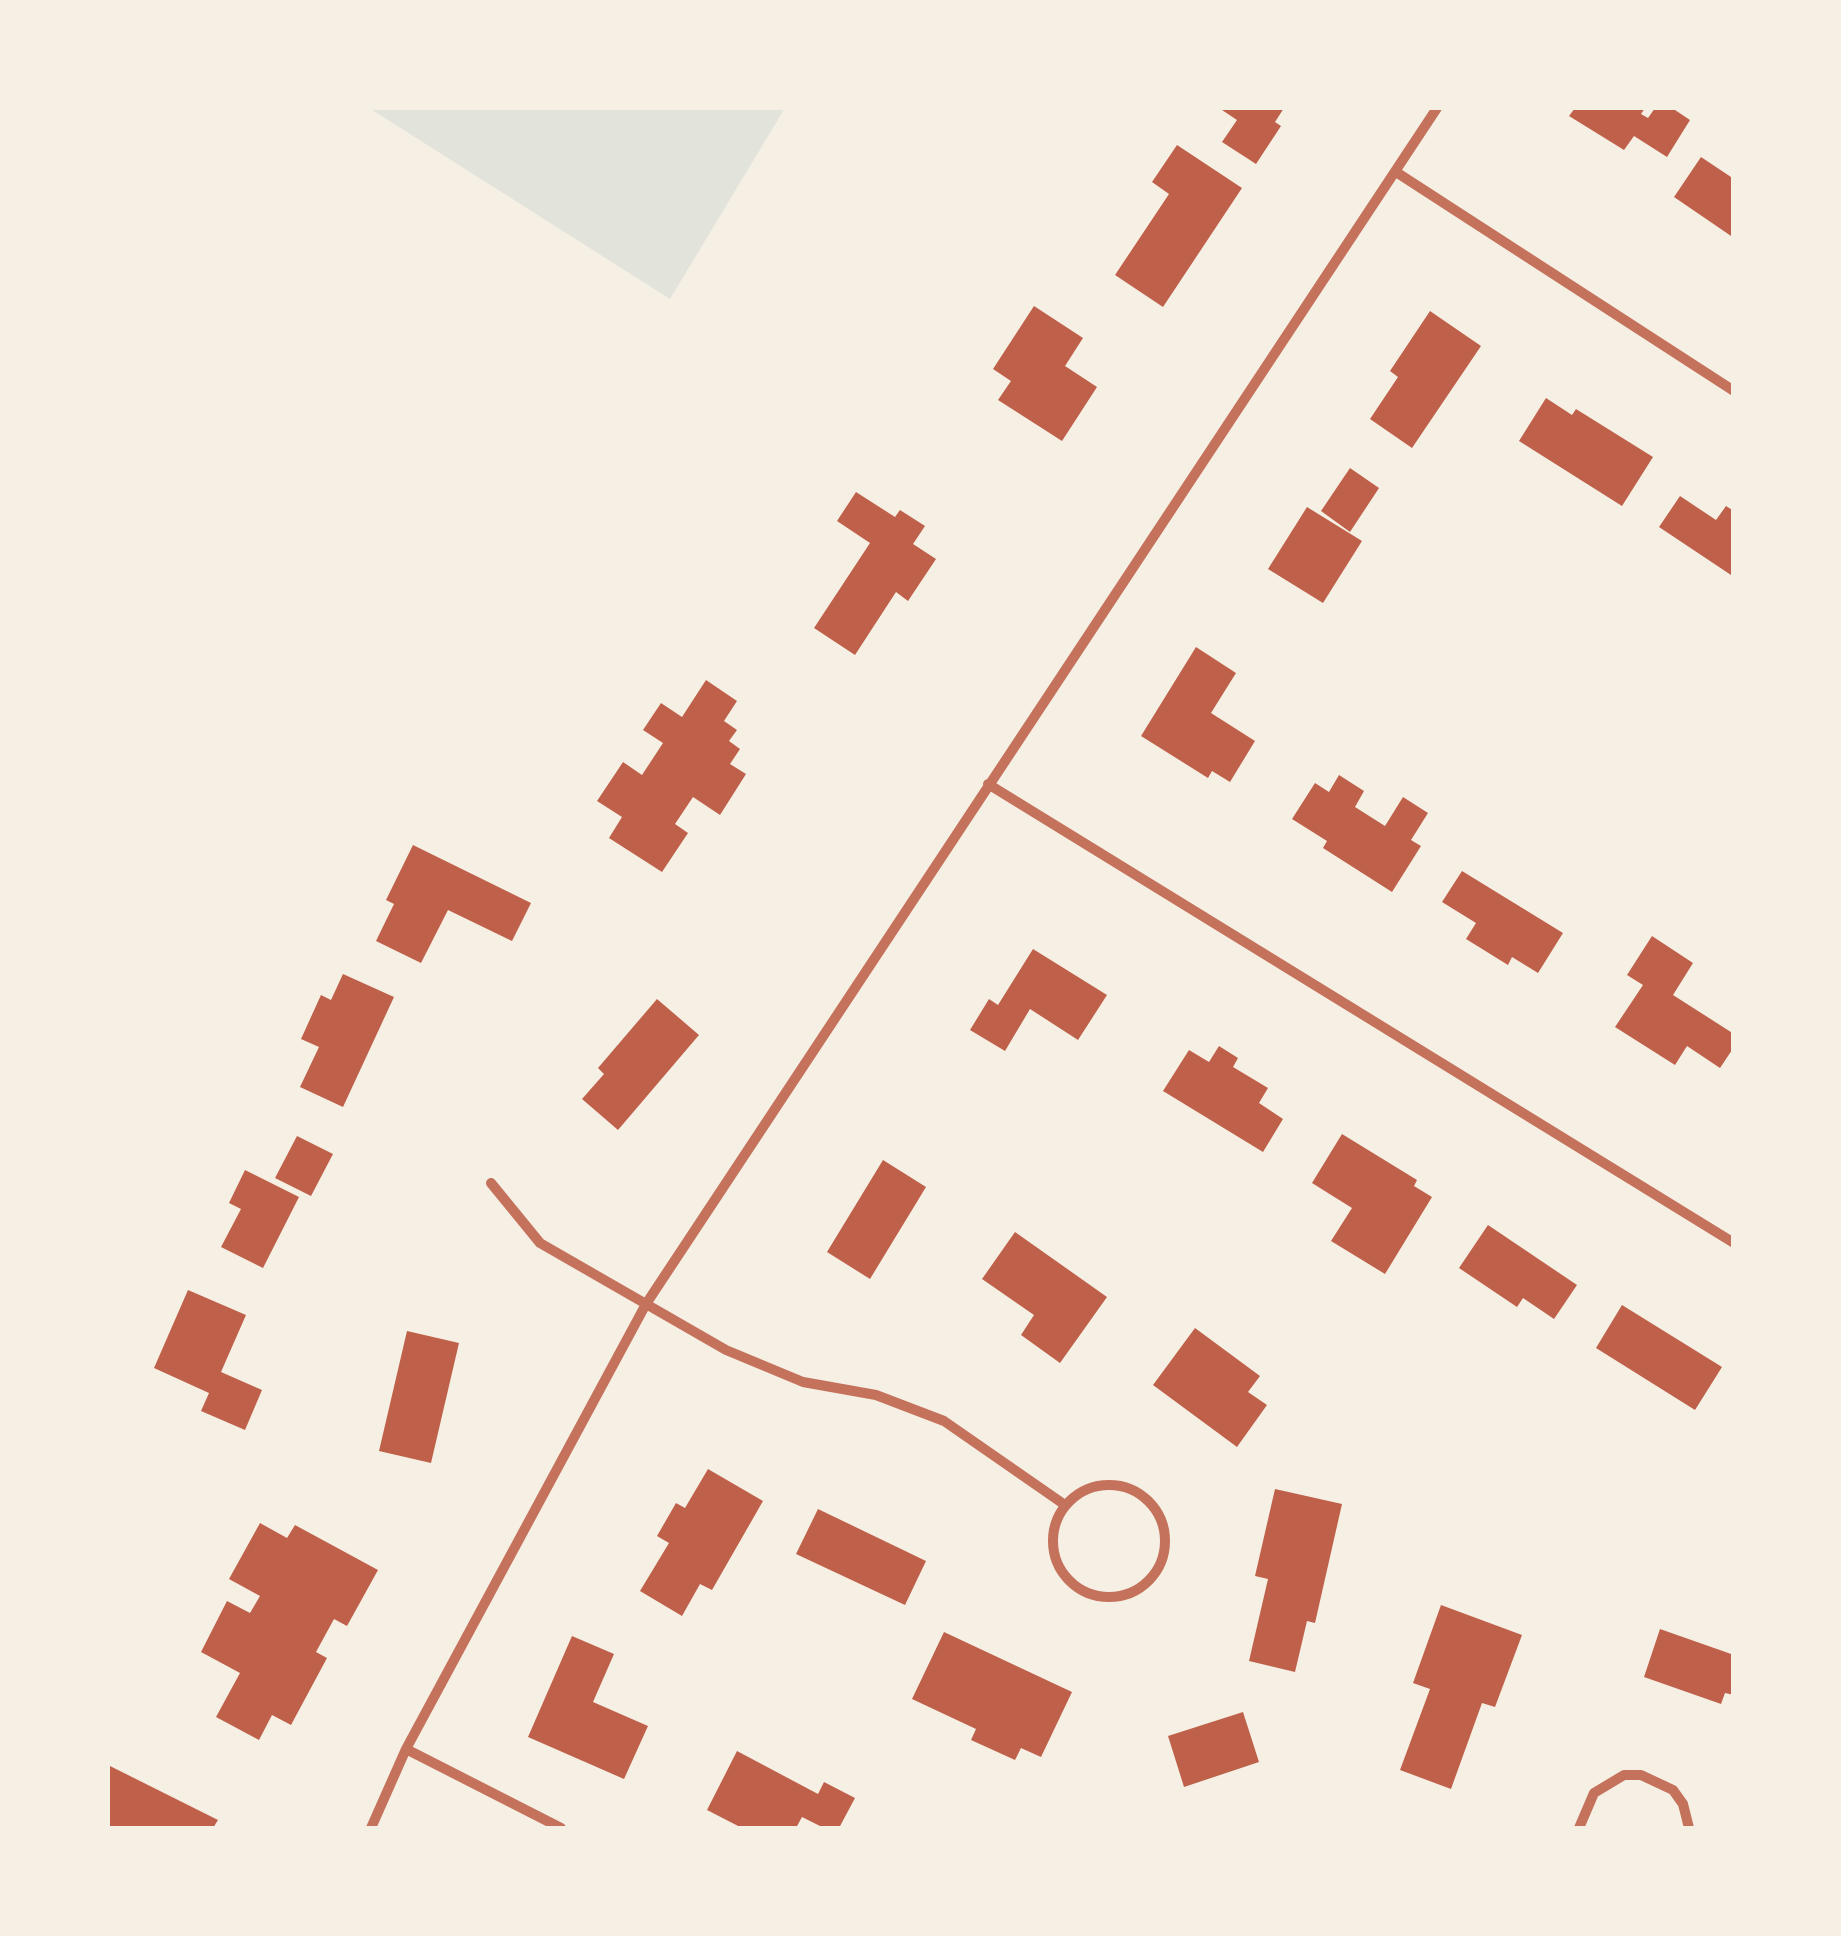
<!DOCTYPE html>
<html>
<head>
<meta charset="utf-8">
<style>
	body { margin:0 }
	#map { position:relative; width:1841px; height:1936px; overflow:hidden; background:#f6efe4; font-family:"Exo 2",sans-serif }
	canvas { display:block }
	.frame { position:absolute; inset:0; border:110px solid #f6efe4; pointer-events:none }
</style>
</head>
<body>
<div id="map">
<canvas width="1841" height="1936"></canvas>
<div class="frame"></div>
</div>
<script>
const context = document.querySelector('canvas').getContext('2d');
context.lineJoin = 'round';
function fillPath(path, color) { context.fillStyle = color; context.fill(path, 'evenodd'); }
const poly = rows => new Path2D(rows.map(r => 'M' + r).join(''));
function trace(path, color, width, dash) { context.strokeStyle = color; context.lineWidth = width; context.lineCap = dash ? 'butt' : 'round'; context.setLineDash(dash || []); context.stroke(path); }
const green = poly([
	[369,108,785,108,670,299]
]);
const building = poly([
	[1219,108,1284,108,1275,122,1281,126,1256,164,1222,142,1237,120],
	[1575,108,1645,108,1641,114,1648,118,1655,108,1672,108,1690,120,1667,157,1634,136,1624,150,1569,116],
	[1177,145,1242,188,1163,307,1115,275,1169,194,1152,182],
	[1701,157,1734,179,1734,238,1674,197],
	[1034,306,1083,338,1065,366,1097,387,1062,441,998,400,1011,381,993,369],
	[1430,311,1481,346,1412,448,1370,419,1398,377,1390,371],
	[1546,398,1572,415,1576,409,1653,457,1622,506,1519,441],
	[1350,468,1379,488,1350,532,1321,511],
	[856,492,895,517,900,510,925,526,913,544,936,559,908,601,896,592,855,655,814,628,870,543,837,521],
	[1680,496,1716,520,1726,506,1734,511,1734,577,1659,527],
	[1307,507,1362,541,1323,603,1268,569],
	[1196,647,1236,673,1211,713,1255,741,1230,782,1212,771,1208,778,1141,736],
	[706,680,737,701,724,721,737,730,729,741,740,749,730,764,746,774,720,815,693,797,675,824,688,833,662,872,609,838,622,817,597,801,623,762,642,775,663,743,643,730,661,703,682,717],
	[1339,775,1364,791,1355,807,1385,826,1403,797,1428,813,1411,840,1421,846,1392,892,1323,848,1327,841,1292,819,1315,783,1329,792],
	[413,845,531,903,512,941,448,910,421,963,376,941,394,904,386,900],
	[1462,871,1563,933,1538,973,1512,957,1508,965,1466,939,1476,923,1442,902],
	[1652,936,1693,963,1673,995,1734,1034,1734,1047,1720,1068,1687,1046,1675,1065,1615,1027,1643,985,1627,975],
	[1033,949,1107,995,1078,1040,1030,1009,1005,1051,970,1030,989,999,998,1005],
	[343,974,394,997,343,1107,300,1087,319,1047,301,1039,321,995,331,1000],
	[657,999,699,1035,618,1130,582,1099,604,1074,598,1068],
	[1219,1046,1238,1058,1233,1067,1268,1088,1259,1103,1283,1119,1263,1152,1163,1091,1189,1050,1209,1062],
	[1342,1134,1417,1180,1414,1186,1432,1197,1385,1274,1331,1241,1352,1208,1312,1183],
	[297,1136,333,1154,311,1196,275,1178],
	[883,1160,926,1187,870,1279,827,1252],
	[245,1170,299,1197,263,1268,221,1247,241,1209,229,1203],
	[1488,1225,1577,1285,1554,1319,1523,1298,1517,1307,1459,1268],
	[1015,1232,1107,1297,1060,1363,1021,1335,1034,1315,982,1279],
	[188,1290,246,1315,221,1372,262,1390,245,1430,201,1411,209,1393,154,1368],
	[1622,1305,1722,1367,1695,1410,1596,1348],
	[1195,1328,1260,1376,1248,1392,1267,1405,1237,1447,1153,1385],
	[407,1331,459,1343,431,1463,379,1451],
	[708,1469,763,1501,712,1590,700,1584,682,1616,640,1591,669,1543,657,1536,676,1503,685,1508],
	[1275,1489,1342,1504,1315,1623,1307,1621,1295,1672,1249,1661,1268,1579,1255,1576],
	[818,1509,926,1561,905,1605,796,1554],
	[260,1523,287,1538,295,1525,378,1570,347,1626,334,1619,316,1652,327,1658,291,1725,272,1715,259,1740,216,1717,240,1673,201,1652,227,1601,250,1613,260,1596,229,1579],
	[1441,1605,1522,1635,1495,1707,1482,1703,1451,1789,1400,1770,1430,1689,1413,1683],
	[1660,1629,1734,1655,1734,1695,1725,1693,1721,1704,1644,1677],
	[944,1632,1072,1692,1041,1757,1021,1748,1015,1760,971,1740,976,1729,912,1699],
	[572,1636,614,1654,593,1702,648,1726,624,1779,528,1737],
	[1243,1712,1259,1762,1184,1787,1168,1736],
	[737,1751,818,1794,824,1782,855,1798,839,1828,824,1828,802,1817,796,1828,742,1828,707,1810],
	[108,1765,218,1820,213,1828,108,1828]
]);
const minor = poly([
	[1396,172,1734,391],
	[988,784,1734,1243],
	[491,1183,540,1243,726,1350,803,1382,876,1395,944,1421,1065,1505],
	'1053 1541a56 56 0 1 1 112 0a56 56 0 1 1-112 0Z',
	[406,1749,561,1828],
	[371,1828,406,1749,646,1304,1437,108],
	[1579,1828,1594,1793,1624,1775,1641,1775,1673,1790,1683,1804,1689,1828]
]);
fillPath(green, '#e2e4dc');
fillPath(building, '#bf614a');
trace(minor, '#c5725c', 10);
</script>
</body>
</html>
